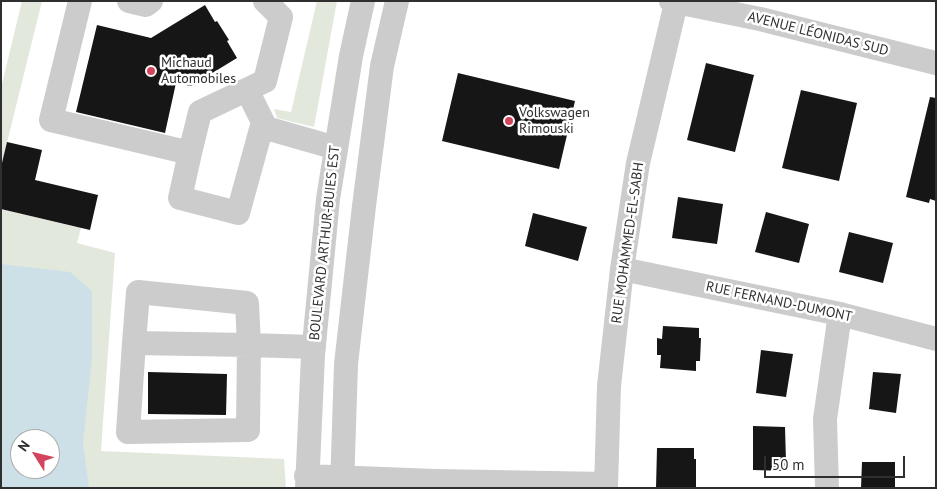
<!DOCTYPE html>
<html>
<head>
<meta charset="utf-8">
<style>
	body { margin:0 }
	#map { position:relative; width:937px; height:489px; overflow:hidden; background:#fff; font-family:"PT Sans",sans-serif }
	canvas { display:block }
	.frame { position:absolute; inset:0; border:2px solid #2f2f2f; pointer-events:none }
	.north { position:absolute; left:10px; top:429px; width:50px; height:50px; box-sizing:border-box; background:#fff; border:1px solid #acacac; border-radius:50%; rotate:306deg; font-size:14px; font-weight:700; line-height:20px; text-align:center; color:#2f2f2f }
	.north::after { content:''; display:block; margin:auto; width:18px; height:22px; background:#d2455c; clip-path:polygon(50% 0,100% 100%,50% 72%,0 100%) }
	.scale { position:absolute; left:764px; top:456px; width:141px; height:22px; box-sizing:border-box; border:2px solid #2f2f2f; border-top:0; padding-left:6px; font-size:15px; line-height:18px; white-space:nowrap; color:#2f2f2f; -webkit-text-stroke:4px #fff; paint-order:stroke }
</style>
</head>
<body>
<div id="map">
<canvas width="937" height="489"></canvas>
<div class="frame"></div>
<div class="north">N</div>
<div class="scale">50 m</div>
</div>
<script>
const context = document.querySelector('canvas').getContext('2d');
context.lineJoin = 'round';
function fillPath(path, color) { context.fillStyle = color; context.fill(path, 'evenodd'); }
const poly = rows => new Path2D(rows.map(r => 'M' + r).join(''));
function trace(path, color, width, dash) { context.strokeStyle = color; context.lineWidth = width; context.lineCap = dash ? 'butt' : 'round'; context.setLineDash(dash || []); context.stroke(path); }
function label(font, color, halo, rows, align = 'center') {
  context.font = font + ' "PT Sans",sans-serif'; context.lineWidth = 5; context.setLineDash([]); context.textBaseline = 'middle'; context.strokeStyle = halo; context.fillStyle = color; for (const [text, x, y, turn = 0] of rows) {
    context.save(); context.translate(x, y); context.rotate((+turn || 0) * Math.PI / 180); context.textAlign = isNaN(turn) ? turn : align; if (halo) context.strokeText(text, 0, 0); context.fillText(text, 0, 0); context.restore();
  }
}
const green = poly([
	[22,1,42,1,1,167,1,88],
	[317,1,337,1,314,127,277,118,274,109,291,112],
	[1,209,81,228,77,243,115,253,101,451,284,459,286,488,1,488],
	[20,439,50,439,50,469,20,469]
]);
const water = poly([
	[1,264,70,272,92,291,92,359,83,443,89,488,1,488],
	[20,439,50,439,50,469,20,469]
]);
const building = poly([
	[205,5,215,22,217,21,229,40,227,41,237,58,191,86,176,83,165,133,76,112,97,25,151,38],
	[706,63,754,75,735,152,687,140],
	[458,73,575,101,559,169,442,141],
	[801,90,857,103,839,181,782,168],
	[930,97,936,98,936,201,930,199,929,203,906,197],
	[7,142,42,150,35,180,98,195,90,230,1,209,1,167],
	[678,197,723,204,717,244,672,238],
	[766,212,809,224,799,263,755,252],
	[533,213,587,227,578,261,525,246],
	[849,232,893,243,883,283,839,272],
	[663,326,699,328,699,338,701,338,700,361,696,361,696,371,660,368,661,355,657,355,657,338,662,339],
	[761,350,793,354,786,397,756,393],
	[148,372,227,374,226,415,148,414],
	[873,372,901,374,896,413,869,409],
	[753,426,785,427,786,462,785,462,785,471,753,470],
	[657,448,694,448,694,459,696,459,696,487,656,488],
	[862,462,895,462,895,488,861,488]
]);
const minor = poly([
	[80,1,51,120,190,153,200,112,265,81,281,17,265,1],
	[129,1,146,5,151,1],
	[671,1,760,19,936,63],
	[247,90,266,128,336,148],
	[190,153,180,198,238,213,263,122],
	[622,269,840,314,936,339],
	[134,343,138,292,247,303,249,345,248,430,128,432,134,343,249,345,314,347],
	[306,476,435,481,606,484],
	[307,488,313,355,328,199,351,56,363,1],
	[342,488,346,364,364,206,382,66,397,1],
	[606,488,609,386,622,269,638,163,676,3],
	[827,488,825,419,840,314]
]);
const markers = [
	[151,71,5,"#d2455c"],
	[509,121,5,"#d2455c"]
];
const streetNames = [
	["AVENUE LÉONIDAS SUD",818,34,14],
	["BOULEVARD ARTHUR-BUIES EST",325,243,-84],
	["RUE MOHAMMED-EL-SABH",628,243,-82],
	["RUE FERNAND-DUMONT",779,302,12]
];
const poiNames = [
	["Michaud",161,63],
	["Automobiles",161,79],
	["Volkswagen",519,113],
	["Rimouski",519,129]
];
fillPath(green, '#e3e8dc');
fillPath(water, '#cde0e8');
fillPath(building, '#161616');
trace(minor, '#ccc', 24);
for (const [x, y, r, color] of markers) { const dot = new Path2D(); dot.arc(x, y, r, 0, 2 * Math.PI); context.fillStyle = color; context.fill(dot); trace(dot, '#fff', 2); }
label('14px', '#2f2f2f', '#fff', streetNames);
label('14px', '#2f2f2f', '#fff', poiNames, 'left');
</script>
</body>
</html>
